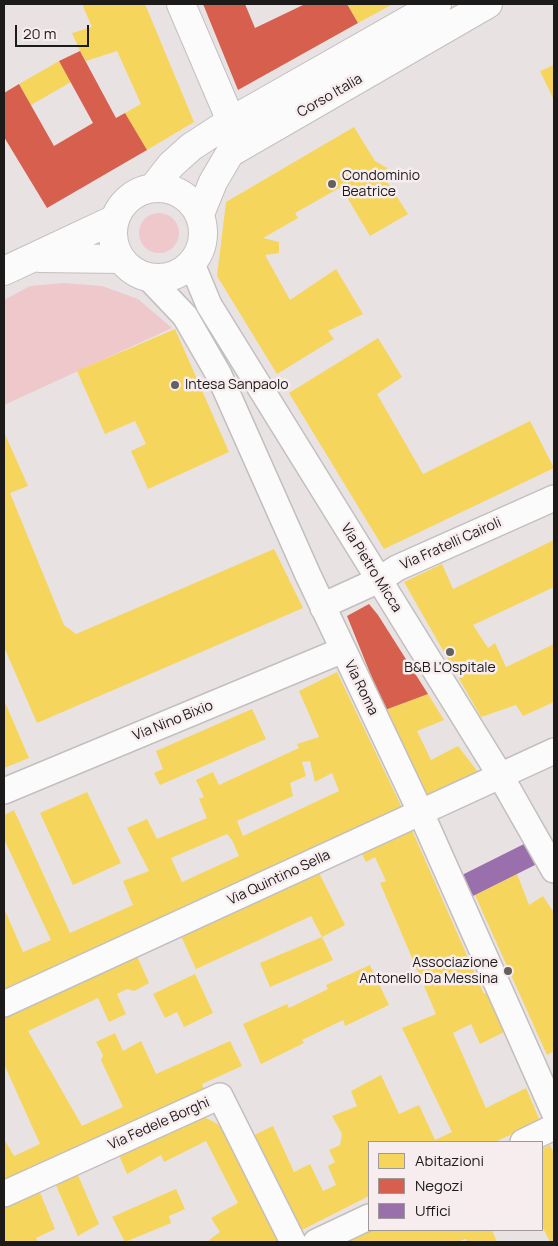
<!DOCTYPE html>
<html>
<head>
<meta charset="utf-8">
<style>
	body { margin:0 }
	#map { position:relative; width:558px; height:1246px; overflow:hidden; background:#e8e2e3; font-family:Manrope,sans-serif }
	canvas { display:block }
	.frame { position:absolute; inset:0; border:5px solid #1d1a1a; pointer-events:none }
	.legend { position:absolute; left:368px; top:1141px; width:175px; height:90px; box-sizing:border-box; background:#f7edee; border:1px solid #a09999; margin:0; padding:6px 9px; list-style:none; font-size:15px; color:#1d1a1a }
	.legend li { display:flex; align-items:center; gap:10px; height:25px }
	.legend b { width:25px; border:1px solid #a09999 }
	.scale { position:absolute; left:15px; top:25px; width:74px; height:22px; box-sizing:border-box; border:2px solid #1d1a1a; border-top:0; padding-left:6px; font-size:15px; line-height:18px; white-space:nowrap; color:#1d1a1a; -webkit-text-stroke:4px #f7edee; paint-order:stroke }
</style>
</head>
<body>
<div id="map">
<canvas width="558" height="1246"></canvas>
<div class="frame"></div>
<ul class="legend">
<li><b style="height:14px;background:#f6d55c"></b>Abitazioni</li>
<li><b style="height:14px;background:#d6604d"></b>Negozi</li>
<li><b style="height:14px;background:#9970ab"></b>Uffici</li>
</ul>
<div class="scale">20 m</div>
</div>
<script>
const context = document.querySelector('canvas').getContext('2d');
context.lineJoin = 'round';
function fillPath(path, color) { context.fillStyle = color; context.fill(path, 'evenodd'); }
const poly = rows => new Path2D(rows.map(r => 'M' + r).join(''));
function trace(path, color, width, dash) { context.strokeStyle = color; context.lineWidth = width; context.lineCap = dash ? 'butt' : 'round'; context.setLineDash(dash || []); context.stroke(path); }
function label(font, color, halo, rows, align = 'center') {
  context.font = font + ' Manrope,sans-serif'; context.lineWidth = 5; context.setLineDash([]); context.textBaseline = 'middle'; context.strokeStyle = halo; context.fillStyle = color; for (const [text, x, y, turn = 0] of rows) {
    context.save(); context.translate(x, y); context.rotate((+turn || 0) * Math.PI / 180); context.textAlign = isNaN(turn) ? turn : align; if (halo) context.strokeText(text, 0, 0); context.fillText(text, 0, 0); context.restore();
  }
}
const green = poly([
	'139 233a20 20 0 1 1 40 0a20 20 0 1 1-40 0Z',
	[64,283,102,286,138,299,172,328,4,405,4,300,30,286]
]);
const homes = poly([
	[82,4,145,4,194,122,147,150,125,113,141,104,117,51,86,61,80,51,72,33,92,27],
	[347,4,393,4,358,23],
	[59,61,71,82,31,105,19,84],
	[554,65,554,100,540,71],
	[354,127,375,161,387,168,386,180,408,214,370,236,341,187,295,213,298,218,263,238,279,242,279,253,265,255,290,300,336,269,363,314,328,331,334,339,277,374,217,276,226,202],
	[175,329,229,452,148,489,131,451,146,444,135,421,105,434,77,371],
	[378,338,402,377,377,394,423,474,530,421,554,468,384,549,289,393],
	[4,432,28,486,10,493,64,625,76,634,274,549,303,608,37,723,4,647],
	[554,540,554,587,473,625,488,648,495,643,506,667,554,644,554,702,523,716,516,705,481,717,404,582,442,564,453,589],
	[337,672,405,814,4,996,4,908,23,952,51,940,4,839,4,815,14,810,70,933,133,905,123,881,149,871,127,828,147,819,157,839,207,818,199,799,204,797,196,780,213,772,219,785,299,748,297,744,319,737,299,691],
	[310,761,315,782,332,773,339,791,243,836,237,821,293,796,290,783,306,776,302,762],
	[227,834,232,840,239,856,182,882,171,858],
	[428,694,444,720,417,731,431,760,458,746,481,776,424,801,385,710],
	[4,700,29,758,4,768],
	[252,709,266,739,160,785,154,773,163,769,156,751],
	[87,792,121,863,73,885,40,813],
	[411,828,484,994,488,992,504,1032,480,1044,471,1024,453,1033,486,1108,526,1088,540,1121,495,1142,369,1142,369,1196,296,1233,248,1138,273,1126,294,1172,310,1164,323,1191,336,1185,328,1166,335,1162,329,1150,340,1145,342,1134,332,1116,357,1106,351,1091,381,1075,399,1114,419,1105,435,1140,452,1132,402,1028,436,1014,380,883,386,881,375,857,366,862,360,850],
	[319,873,345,925,322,937,311,916,196,969,181,936],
	[517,874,529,905,543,896,554,913,554,1051,547,1055,475,895],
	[322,937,333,960,270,987,260,963],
	[136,954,149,983,134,991,127,989,117,994,126,1014,109,1022,98,998,28,1031,82,1126,123,1107,101,1060,103,1055,96,1042,115,1033,123,1051,141,1041,156,1074,230,1041,242,1066,202,1084,207,1096,4,1183,4,1139,14,1156,40,1144,4,1064,4,1014],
	[370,965,389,1005,345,1026,343,1020,302,1040,304,1043,261,1064,243,1024,287,1004,289,1008,328,989,326,985],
	[195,974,213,1013,184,1027,177,1012,165,1018,153,994],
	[204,1117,218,1124,229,1137,281,1241,278,1242,210,1242,209,1240,220,1232,211,1218,238,1203,206,1141,164,1162,161,1155,127,1174,119,1155],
	[550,1145,554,1154,554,1242,550,1242,542,1226,542,1149],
	[77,1173,99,1224,78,1236,55,1183],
	[176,1189,185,1209,169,1216,171,1223,125,1242,112,1217],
	[39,1190,55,1229,36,1238,38,1242,4,1242,4,1204],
	[371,1230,492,1230,497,1242,468,1242,466,1239,457,1242,345,1242]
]);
const shops = poly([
	[203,4,245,4,255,28,303,5,303,4,347,4,358,23,238,90],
	[80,51,116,118,125,113,147,150,47,208,4,137,4,93,19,84,54,146,93,123,59,61],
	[369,604,378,615,428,694,385,710,347,616]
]);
const offices = poly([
	[524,844,535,865,469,898,458,877]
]);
const street = poly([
	[192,264,209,305,500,775,554,870],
	[148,277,185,316,219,375,308,575,421,813,554,1112],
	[323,608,333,601,379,580,397,568,554,498],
	[4,791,343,650],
	[4,1004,554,751],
	[523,1142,554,1127],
	[4,1194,220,1096,293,1242],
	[316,1242,369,1217]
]);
const secondary = poly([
	[181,4,231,121],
	'113 233a45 45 0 1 1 90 0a45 45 0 1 1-90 0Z',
	[153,188,171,165,191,147,231,121,437,4],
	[200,214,213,182,230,153,488,4],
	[40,258,121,259],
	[4,271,115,219]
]);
const markers = [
	[332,184,5,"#646060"],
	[175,385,5,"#646060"],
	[450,652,5,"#646060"],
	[508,971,5,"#646060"]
];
const streetNames = [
	["Corso Italia",330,96,-30],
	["Via Fratelli Cairoli",451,544,-24],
	["Via Pietro Micca",371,568,58],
	["Via Roma",361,688,64],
	["Via Nino Bixio",173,721,-22],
	["Via Quintino Sella",279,878,-25],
	["Via Fedele Borghi",159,1124,-24]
];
const poiNames = [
	["Condominio",342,176],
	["Beatrice",342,192],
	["Intesa Sanpaolo",185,385],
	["B&B L'Ospitale",450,668,"center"],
	["Associazione",498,963,"right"],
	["Antonello Da Messina",498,979,"right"]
];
fillPath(green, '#eec8cb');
fillPath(homes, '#f6d55c');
fillPath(shops, '#d6604d');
fillPath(offices, '#9970ab');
trace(street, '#c3bfbf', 28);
trace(secondary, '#c3bfbf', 30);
trace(street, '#fcfbfb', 25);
trace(secondary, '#fcfbfb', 28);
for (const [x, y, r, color] of markers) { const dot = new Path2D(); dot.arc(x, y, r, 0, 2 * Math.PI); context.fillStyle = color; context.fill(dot); trace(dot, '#f7edee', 2); }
label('14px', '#1d1a1a', '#f7edee', streetNames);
label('14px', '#1d1a1a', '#f7edee', poiNames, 'left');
</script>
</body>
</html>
